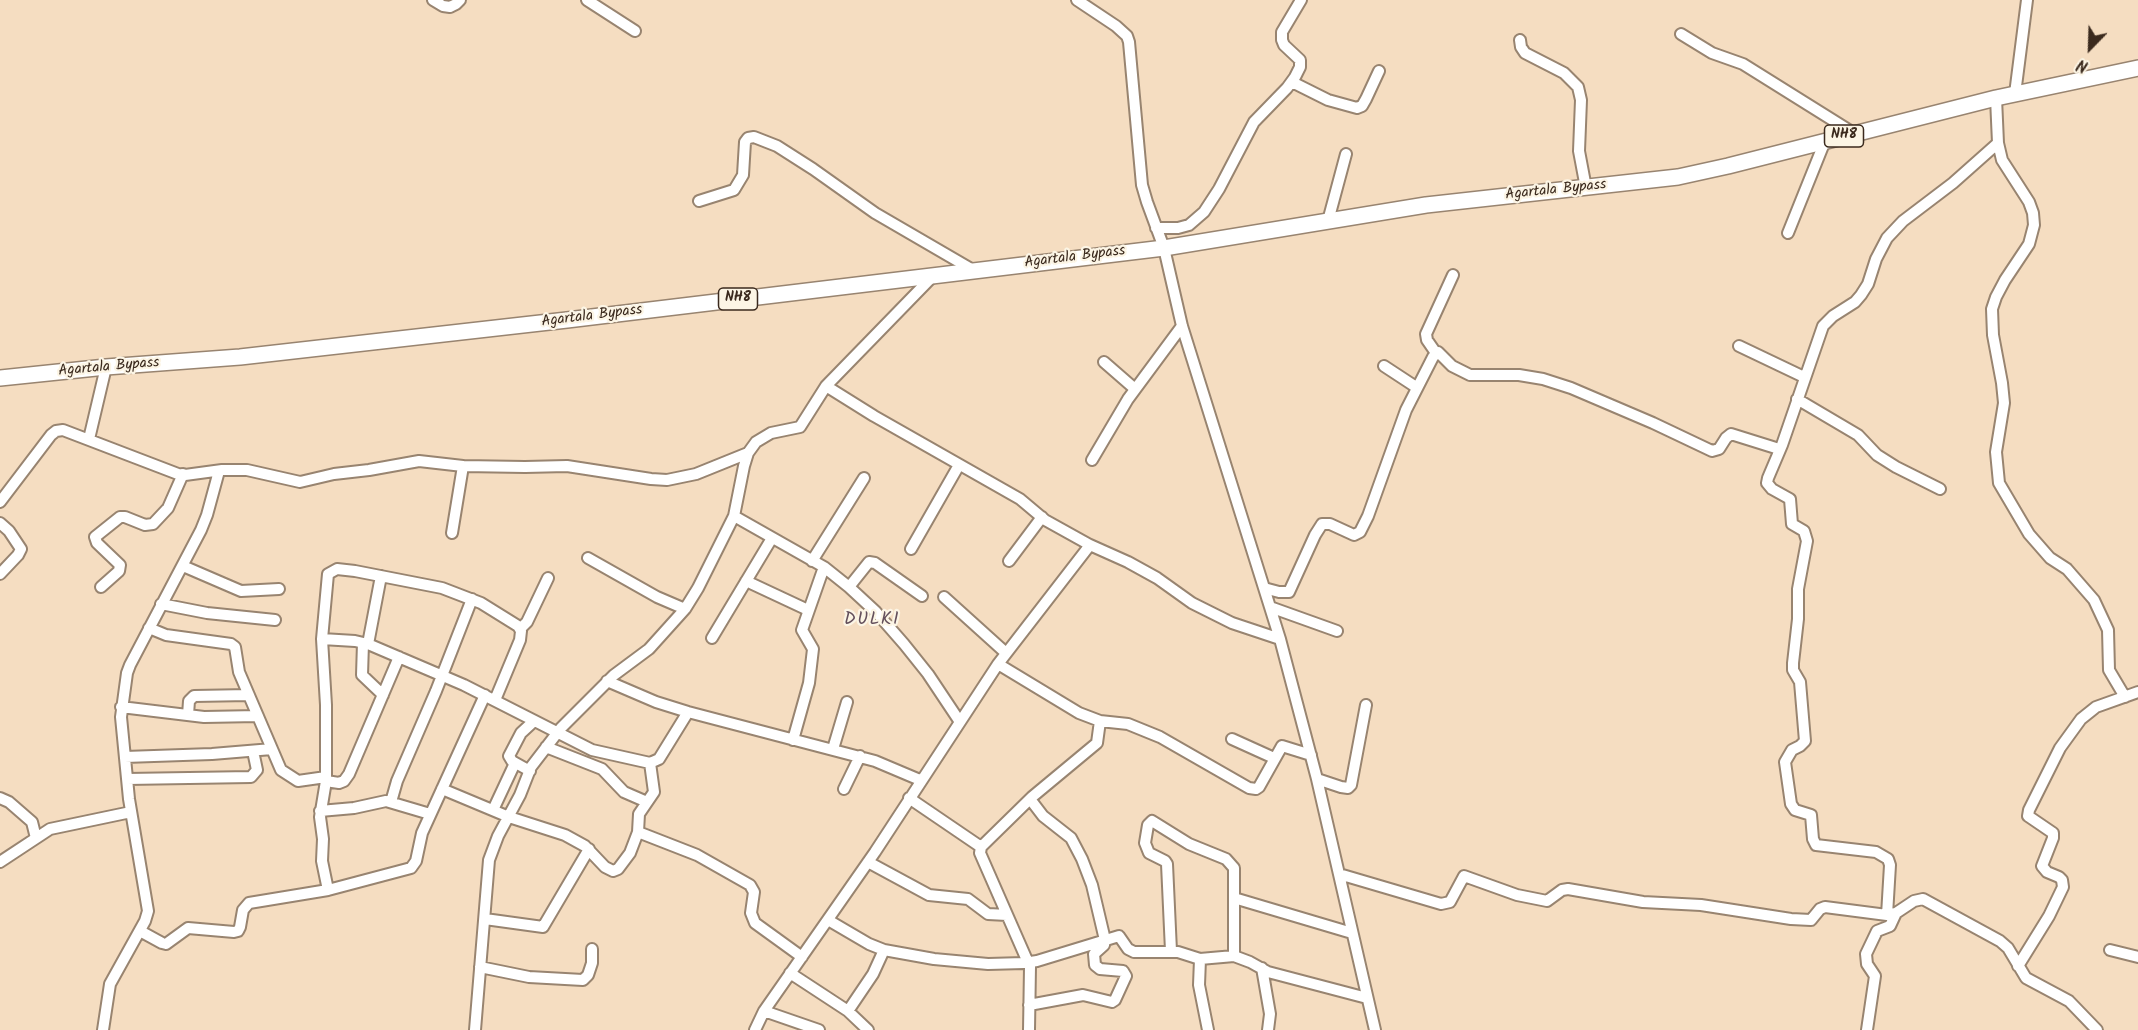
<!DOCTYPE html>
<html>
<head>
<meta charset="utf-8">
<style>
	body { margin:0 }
	#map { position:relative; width:2138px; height:1030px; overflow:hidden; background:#f5ddc1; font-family:Kalam,sans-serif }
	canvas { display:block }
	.north { position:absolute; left:2060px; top:18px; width:60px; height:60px; -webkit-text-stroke:4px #fcf5e5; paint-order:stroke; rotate:203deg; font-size:16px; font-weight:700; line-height:24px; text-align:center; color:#3b2a1e }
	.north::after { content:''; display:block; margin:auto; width:21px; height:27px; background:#3b2a1e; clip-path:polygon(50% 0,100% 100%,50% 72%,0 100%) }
</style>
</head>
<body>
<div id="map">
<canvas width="2138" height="1030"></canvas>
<div class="north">N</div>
</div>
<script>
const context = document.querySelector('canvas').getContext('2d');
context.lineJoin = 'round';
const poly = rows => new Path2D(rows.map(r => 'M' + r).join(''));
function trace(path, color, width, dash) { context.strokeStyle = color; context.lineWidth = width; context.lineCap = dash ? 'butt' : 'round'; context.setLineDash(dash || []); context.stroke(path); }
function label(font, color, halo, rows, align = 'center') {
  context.font = font + ' Kalam,sans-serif'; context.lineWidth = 4.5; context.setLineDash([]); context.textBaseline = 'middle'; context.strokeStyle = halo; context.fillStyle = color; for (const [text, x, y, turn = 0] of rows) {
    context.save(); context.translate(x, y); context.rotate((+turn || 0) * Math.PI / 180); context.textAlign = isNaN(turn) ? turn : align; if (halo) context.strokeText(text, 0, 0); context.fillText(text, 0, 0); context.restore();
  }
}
const minor = poly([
	[433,0,443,6,450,7,456,4,460,0],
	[587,0,635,31],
	[1077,0,1116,26,1127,36,1129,42,1142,185,1147,202,1164,248,1182,326,1280,639,1317,779,1375,1030],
	[1681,34,1712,53,1743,64,1855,134],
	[1520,40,1521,47,1525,53,1564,73,1578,87,1581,100,1579,151,1586,188],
	[1292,82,1328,100,1357,108,1362,106,1366,99,1379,71],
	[2015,94,2027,0],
	[1996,98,1998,143,2002,160,2029,202,2033,213,2034,225,2029,244,2005,280,1996,297,1992,309,1993,335,2002,383,2004,403,1996,452,1999,483,2029,534,2050,558,2067,569,2094,600,2108,630,2109,670,2125,697],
	[699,201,734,190,743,175,745,142,748,138,754,137,777,146,813,169,875,213,973,270],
	[1328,221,1346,154],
	[1156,228,1178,228,1189,225,1204,212,1219,189,1254,122,1287,88,1295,77,1300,67,1300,60,1284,45,1282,40,1282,32,1301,0],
	[1788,233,1825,141],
	[1739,346,1804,377],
	[1436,353,1427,340,1426,334,1453,275],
	[1104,362,1135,389],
	[1384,366,1416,387],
	[826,386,874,416,1020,499,1045,520,1090,545,1128,562,1157,578,1192,603,1232,623,1280,639],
	[1797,399,1858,435,1877,455,1896,467,1940,489],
	[89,439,106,367],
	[1092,460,1128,399,1182,326],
	[0,502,51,435,56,431,63,430,178,474,185,475,222,470,247,470,300,482,334,474,369,470,419,461,463,466,525,467,567,466,651,479,667,480,696,474,748,453],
	[734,516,824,567,849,587,876,612,904,644,928,674,960,722],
	[0,523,9,531,21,549,18,555,0,574],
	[452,533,463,466],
	[911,549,959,465],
	[588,558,657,597,685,609],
	[812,561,864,478],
	[1009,561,1042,517],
	[183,566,241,591,279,589],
	[746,581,808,610],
	[101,587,119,571,120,565,97,543,95,537,120,517,125,517,145,525,153,524,168,508,183,474],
	[849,587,869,562,875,563,922,596],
	[1264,588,1279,592,1289,592,1315,535,1322,524,1330,524,1354,535,1360,532,1368,516,1406,410,1433,357,1438,352,1452,366,1470,375,1519,375,1543,379,1571,388,1653,423,1712,451,1719,449,1726,438,1731,434,1779,449],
	[944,597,1006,653],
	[161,604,207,613,275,620],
	[1270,607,1337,631],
	[149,628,166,635,231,644,235,647,239,672,281,770,298,781,326,777],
	[520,629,527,622,548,578],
	[712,638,772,538],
	[322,639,355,641,368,644,464,685,592,750,650,763,659,759,688,712],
	[363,643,362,675,383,695],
	[368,644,381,576],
	[998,664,1079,713,1100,721,1128,724,1160,737,1249,788,1256,789,1259,787,1282,746,1311,755],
	[607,681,656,702,688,712,875,761,920,780],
	[121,707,204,717,258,716],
	[188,715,189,701,194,696,249,695],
	[1232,739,1274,758],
	[793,740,809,683,813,649,802,630,824,567],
	[546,747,602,769,624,792,647,802],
	[833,749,847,702],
	[125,757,212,754,272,749],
	[650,763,654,792,639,814,638,832,697,855,750,885,754,892,751,913,755,923,802,957],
	[530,771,512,761,509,756,521,733,534,721],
	[127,779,251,777,257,770,253,751],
	[1317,779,1341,787,1348,788,1351,785,1366,705],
	[326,781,339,783,344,781,349,774,399,657],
	[442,789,509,817,565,835,585,846,605,867,613,871,618,869,630,853,638,832],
	[844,789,860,756],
	[0,798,9,802,32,822,36,838],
	[909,798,981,847],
	[391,802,397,781,436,691,472,599],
	[493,810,515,763],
	[320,811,354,808,386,801,430,814],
	[0,862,50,829,131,812],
	[868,862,929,895,968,899,988,914,1007,915],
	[1339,874,1441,904,1450,902,1464,876,1517,895,1547,901,1562,890,1568,889,1643,902,1701,905,1791,919,1811,920,1820,909,1825,907,1887,915,1896,913,1914,901,1923,899,2000,941,2008,948,2026,978,2069,1001,2097,1030],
	[328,890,322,861,323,839,320,817,326,781,326,705,322,639,328,574,337,569,355,571,442,588,481,603,518,626,521,631,520,640,495,700],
	[1234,898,1352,933],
	[1887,915,1890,865,1888,859,1876,852,1816,845,1813,839,1811,815,1795,810,1791,804,1785,762,1792,750,1800,746,1805,741,1800,682,1793,670,1793,663,1798,619,1798,589,1807,541,1804,531,1792,524,1790,499,1772,489,1767,483,1768,478,1782,445,1823,326,1833,316,1855,302,1861,295,1868,284,1876,259,1887,238,1903,221,1953,183,1998,143],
	[485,919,543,927,589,849],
	[828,920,869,944,884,950,934,959,988,964,1024,963,1037,961,1119,936,1128,949,1134,952,1178,952,1200,959,1234,956,1250,962,1268,972,1367,998],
	[140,931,162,943,166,944,188,928,234,932,238,931,240,927,243,910,249,903,328,890,411,868,416,861,422,833,485,695],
	[2110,950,2138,957],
	[1171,951,1167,864,1165,861,1149,853,1145,843,1148,825,1152,821,1189,844,1226,859,1234,868,1234,956],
	[1200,959,1199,985,1208,1030],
	[2018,966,2049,916,2063,887,2062,880,2059,877,2047,872,2042,866,2053,838,2053,833,2031,818,2028,816,2029,810,2060,748,2081,719,2096,707,2138,692],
	[480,967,529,977,583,980,588,975,592,963,592,949],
	[1262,968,1270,1014,1268,1030],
	[790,973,848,1011,868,1030],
	[1029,1005,1083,995,1112,1002,1115,1000,1126,976,1123,971,1100,969,1095,965,1094,954,1104,945,1105,940,1092,885,1082,859,1071,838,1043,816,1030,799],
	[764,1011,819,1030],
	[848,1011,873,974,884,950],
	[103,1030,110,984,145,921,148,911,129,799,121,717,127,673,130,665,201,530,207,515,219,471],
	[475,1030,489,860,498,836,520,795,531,767,561,728,614,675,649,649,685,609,698,588,734,516,744,466,748,453,756,442,771,433,800,427,826,386,934,275],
	[755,1030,764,1011,875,852,998,664,1090,545],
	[1029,1030,1030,967,980,853,981,847,1032,797,1097,743,1100,721],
	[1867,1030,1875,976,1867,964,1866,954,1877,931,1890,926,1896,913]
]);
const highway = poly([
	[0,378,106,367,240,357,567,320,1164,248,1426,205,1678,177,1728,166,1996,98,2138,68]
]);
const shields = [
	[1844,136,39],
	[738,299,39]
];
const shieldNames = [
	["NH8",1844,136],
	["NH8",738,299]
];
const streetNames = [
	["Agartala Bypass",1556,191,-6],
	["Agartala Bypass",1075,258,-7],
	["Agartala Bypass",592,317,-7],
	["Agartala Bypass",109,368,-5]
];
const quarterNames = [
	["DULKI",872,621]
];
trace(minor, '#988470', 14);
trace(highway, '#988470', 18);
trace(minor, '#fff', 10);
trace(highway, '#fff', 15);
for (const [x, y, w] of shields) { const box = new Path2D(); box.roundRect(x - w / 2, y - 11, w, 22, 4.5); context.fillStyle = '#fcf5e5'; context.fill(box); trace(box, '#3b2a1e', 1.5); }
label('bold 14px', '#3b2a1e', null, shieldNames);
label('15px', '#3b2a1e', '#fcf5e5', streetNames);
context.letterSpacing = '1.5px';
label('18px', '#64505c', '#fcf5e5', quarterNames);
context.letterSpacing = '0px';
</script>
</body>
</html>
